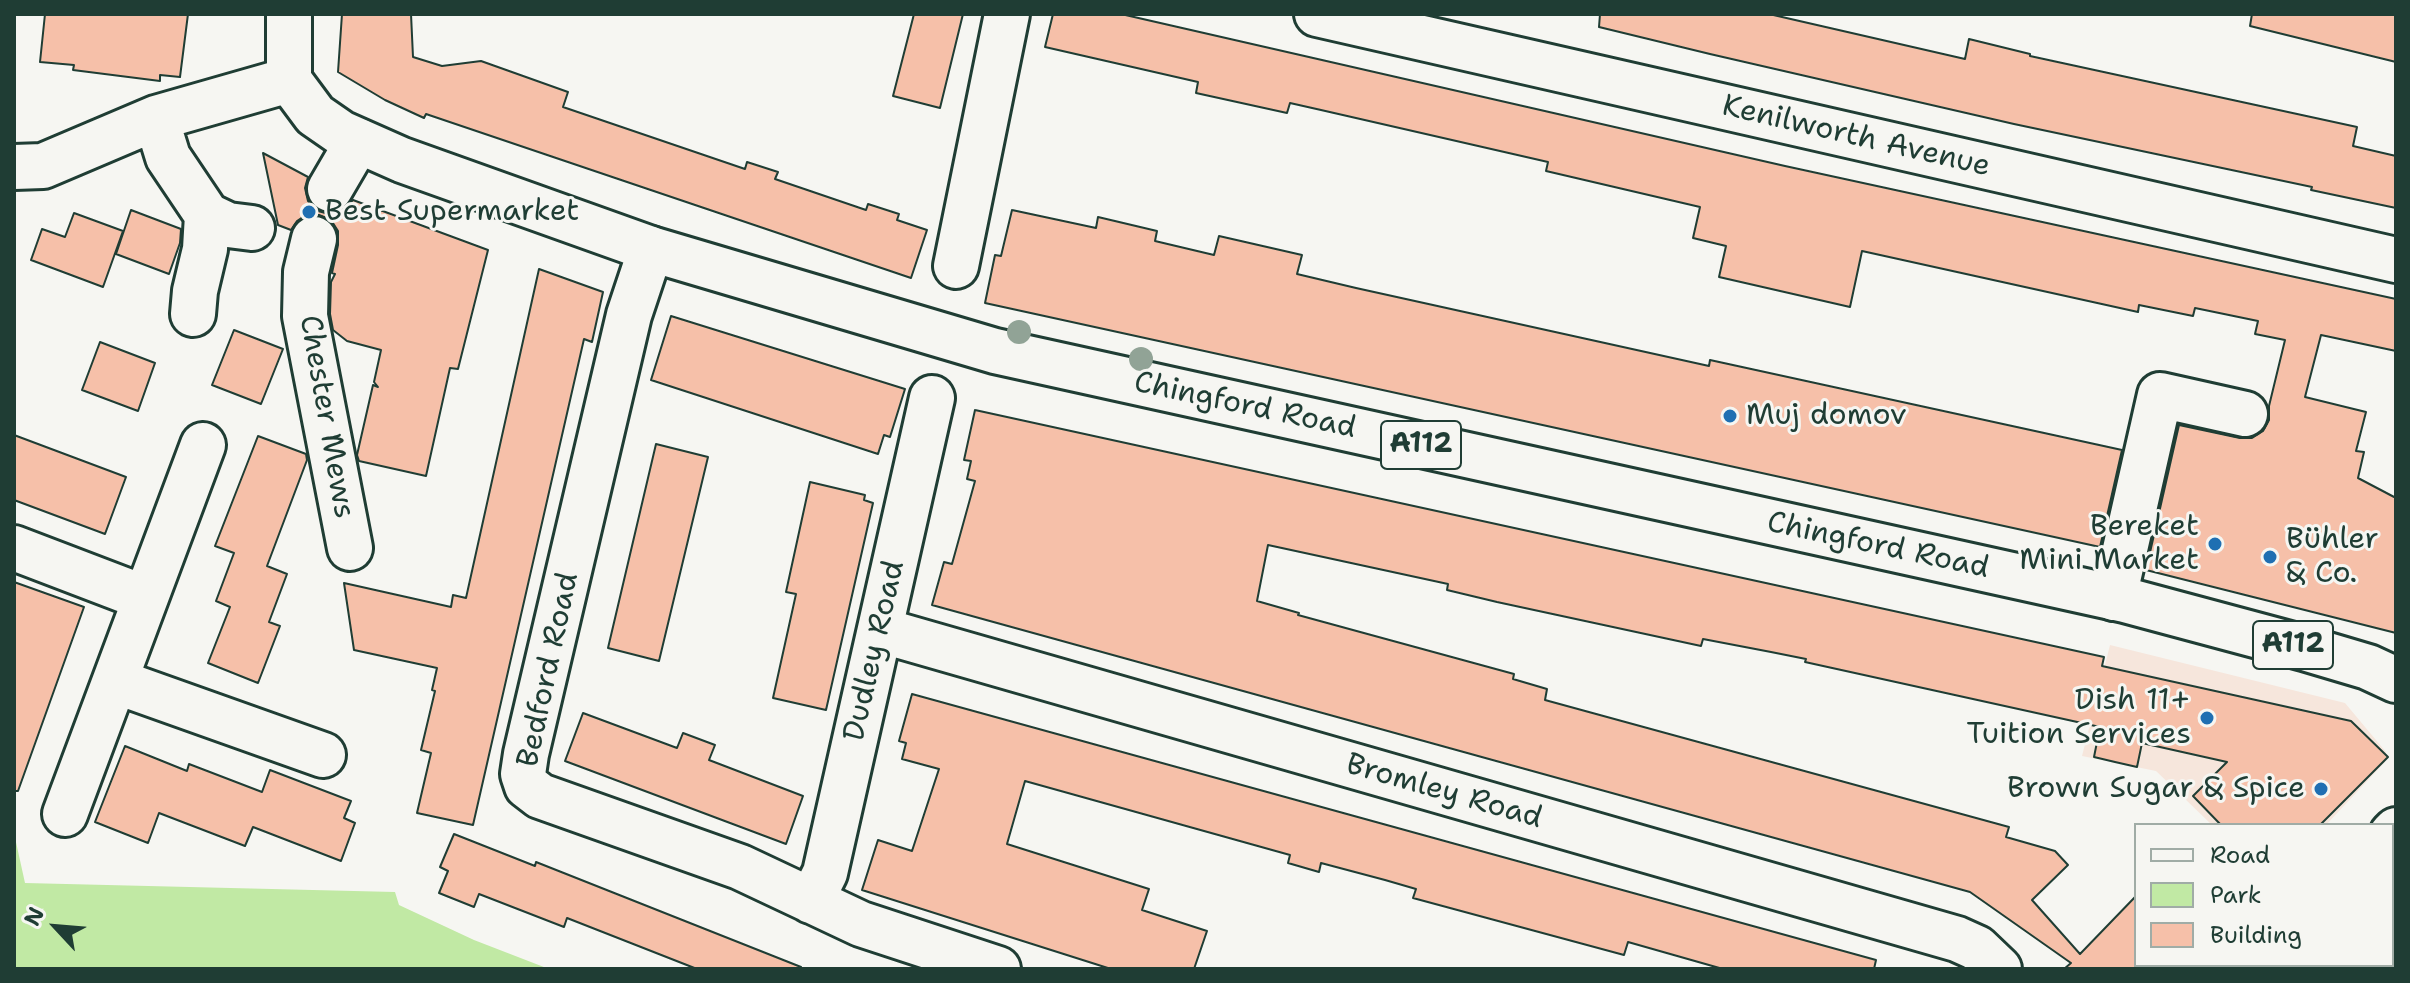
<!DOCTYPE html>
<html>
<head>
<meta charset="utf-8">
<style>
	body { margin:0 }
	#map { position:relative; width:2410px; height:983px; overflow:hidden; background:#f6f6f2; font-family:"Shantell Sans",sans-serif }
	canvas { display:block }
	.frame { position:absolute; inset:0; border:16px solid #1f3d34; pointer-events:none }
	.legend { position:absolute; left:2134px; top:823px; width:260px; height:144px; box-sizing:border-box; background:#f6f6f2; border:2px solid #a0aca6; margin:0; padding:10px 14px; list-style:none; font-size:24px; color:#1f3d34 }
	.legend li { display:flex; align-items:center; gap:16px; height:40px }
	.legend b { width:40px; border:2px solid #a0aca6 }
	.north { position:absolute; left:16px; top:887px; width:80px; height:80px; -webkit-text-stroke:6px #f6f6f2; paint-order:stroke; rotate:296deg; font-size:22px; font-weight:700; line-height:32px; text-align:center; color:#1f3d34 }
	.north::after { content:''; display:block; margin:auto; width:28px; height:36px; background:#1f3d34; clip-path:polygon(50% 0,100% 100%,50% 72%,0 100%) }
</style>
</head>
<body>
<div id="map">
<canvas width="2410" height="983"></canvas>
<div class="frame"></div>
<ul class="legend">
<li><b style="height:10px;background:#f6f6f2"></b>Road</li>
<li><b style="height:22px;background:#c1e9a4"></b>Park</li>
<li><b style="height:22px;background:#f6c0a9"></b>Building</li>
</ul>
<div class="north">N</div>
</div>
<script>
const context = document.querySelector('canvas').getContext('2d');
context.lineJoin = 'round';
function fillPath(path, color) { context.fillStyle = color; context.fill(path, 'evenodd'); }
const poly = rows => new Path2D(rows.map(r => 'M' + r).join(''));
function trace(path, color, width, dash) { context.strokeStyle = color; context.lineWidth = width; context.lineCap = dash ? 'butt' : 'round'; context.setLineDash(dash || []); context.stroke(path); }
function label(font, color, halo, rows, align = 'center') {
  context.font = font + ' "Shantell Sans",sans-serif'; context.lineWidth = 6; context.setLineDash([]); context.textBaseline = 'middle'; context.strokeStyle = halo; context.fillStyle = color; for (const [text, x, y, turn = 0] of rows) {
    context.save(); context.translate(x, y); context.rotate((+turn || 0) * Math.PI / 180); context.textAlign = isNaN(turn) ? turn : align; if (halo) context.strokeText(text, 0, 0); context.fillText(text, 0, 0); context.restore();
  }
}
const built = poly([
	[2110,645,2345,703,2386,752,2385,762,2326,825,2212,825,2156,771,2082,756]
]);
const green = poly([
	[14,833,25,883,395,892,399,905,474,940,549,969,14,969]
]);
const building = poly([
	[45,14,188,14,180,77,160,75,160,81,73,70,74,65,40,62,45,14],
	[342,14,411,14,413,57,442,66,481,61,568,92,563,107,745,169,747,162,778,172,775,179,866,210,868,204,899,214,897,220,927,230,911,278,426,114,424,118,385,100,338,72,342,14],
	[914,14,963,14,940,108,893,96,914,14],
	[1053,14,1121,14,1785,166,2396,299,2396,351,2321,335,2305,397,2366,412,2356,451,2364,452,2358,478,2396,498,2396,633,2146,570,2179,425,2240,438,2252,438,2263,431,2269,420,2269,406,2285,340,2255,334,2258,321,2195,308,2193,316,2139,305,2138,312,1862,251,1850,307,1719,277,1726,246,1693,238,1700,207,1546,171,1548,162,1321,110,1290,103,1287,113,1196,93,1198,82,1045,47,1053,14],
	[1600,14,1769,14,1965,59,1969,39,2030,54,2030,56,2357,127,2353,146,2396,156,2396,208,2311,190,2312,187,2014,124,1710,54,1599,27,1600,14],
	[2252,14,2396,14,2396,62,2250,26,2252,14],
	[263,153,308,177,305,188,308,201,318,211,329,214,342,211,353,200,488,250,458,369,450,368,426,476,359,461,357,455,373,385,378,387,374,382,381,350,347,341,333,330,330,314,331,282,335,274,332,273,338,245,338,231,331,220,319,215,306,215,297,221,291,230,278,225,263,153],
	[131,210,181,229,180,243,169,274,116,254,131,210],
	[1012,210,1096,228,1098,217,1157,231,1155,241,1214,255,1219,236,1302,255,1297,274,1356,288,1709,366,1710,360,2122,450,2100,547,985,303,995,255,1001,256,1012,210],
	[74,213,123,231,103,287,31,260,42,229,65,237,74,213],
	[539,269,603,292,592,342,584,339,473,825,417,813,431,753,421,750,435,691,432,690,437,668,354,650,344,583,451,607,453,595,466,598,539,269],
	[671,316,905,389,890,437,884,435,878,454,651,380,671,316],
	[234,330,283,349,261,404,212,385,234,330],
	[100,342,155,363,138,411,82,390,100,342],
	[975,410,2104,657,2102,666,2351,721,2388,757,2320,825,2221,825,2193,796,2227,762,2142,743,2137,767,2115,762,2094,757,2100,727,1805,662,1806,659,1771,652,1703,639,1701,646,1497,602,1447,590,1448,584,1268,545,1257,601,1299,613,1298,615,1514,674,1513,679,1547,689,1545,700,2009,827,2006,837,2055,851,2068,865,2032,900,2080,954,2136,896,2136,969,2064,969,2071,963,1970,892,932,605,944,562,952,564,975,481,967,479,971,461,964,460,975,410],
	[14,435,126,477,105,534,14,500,14,435],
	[258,436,306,454,307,460,267,566,287,574,269,622,280,626,258,683,208,663,230,607,216,601,234,553,215,546,258,436],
	[656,444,708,457,659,661,608,648,656,444],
	[810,482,865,495,864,500,873,503,826,710,773,698,796,594,786,592,810,482],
	[14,582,84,607,18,791,14,791,14,582],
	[912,694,1876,960,1874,969,1723,969,1628,942,1624,955,1413,898,1416,889,1385,880,1321,863,1319,872,1288,863,1290,855,1025,781,1007,844,1149,889,1142,910,1207,931,1194,969,1111,969,862,890,878,840,912,851,939,769,902,759,906,743,899,741,912,694],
	[583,713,677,748,683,733,715,745,709,760,803,796,786,844,565,761,583,713],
	[125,746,187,771,189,764,262,792,270,770,351,801,344,818,355,823,341,861,253,827,245,846,159,813,148,843,95,822,125,746],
	[454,834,535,866,536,862,801,967,801,969,697,969,567,918,564,927,479,894,474,907,439,893,448,871,440,867,454,834]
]);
const minor = poly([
	[1317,14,2396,260],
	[156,118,168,157,207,215,205,249,195,291,193,314],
	[14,167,43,166,156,118,289,80],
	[330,189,358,141],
	[207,215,228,225,252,228],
	[314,239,306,272,305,316,350,548],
	[651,249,629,315,526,754,523,774,527,786,540,796,740,867,861,924,998,969],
	[956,266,1007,14],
	[14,548,145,598],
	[2114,598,2160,395,2245,414],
	[880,630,1957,939,1977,948,1999,969],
	[115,681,323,755],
	[65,814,203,445],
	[811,901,825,873,932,398]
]);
const major = poly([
	[289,14,289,80,315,115,341,133,402,160,651,249,995,351,2125,600,2304,648,2368,667,2396,680],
	[2392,834,2396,830],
	[2248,969,2252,965]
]);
const trees = [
	[1019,332],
	[1141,359]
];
const markers = [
	[309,212,8,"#1f6fb2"],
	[1730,416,8,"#1f6fb2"],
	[2215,544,8,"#1f6fb2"],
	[2270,557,8,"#1f6fb2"],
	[2207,718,8,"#1f6fb2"],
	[2321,789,8,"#1f6fb2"]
];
const shields = [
	[1421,445,80],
	[2293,645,80]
];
const shieldNames = [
	["A112",1421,445],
	["A112",2293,645]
];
const streetNames = [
	["Kenilworth Avenue",1856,137,13],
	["Chingford Road",1245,406,12],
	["Chester Mews",326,417,80],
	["Chingford Road",1878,546,12],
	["Dudley Road",875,651,-77],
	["Bedford Road",549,670,-78],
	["Bromley Road",1444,792,16]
];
const poiNames = [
	["Best Supermarket",325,212],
	["Muj domov",1746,416],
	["Bereket",2199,527,"right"],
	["Mini Market",2199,561,"right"],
	["Bühler",2286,540],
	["& Co.",2286,574],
	["Dish 11+",2191,701,"right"],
	["Tuition Services",2191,735,"right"],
	["Brown Sugar & Spice",2305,789,"right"]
];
fillPath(built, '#f6e6dc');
fillPath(green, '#c1e9a4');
fillPath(building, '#f6c0a9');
trace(building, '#1f3d34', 2);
trace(minor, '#1f3d34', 50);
trace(major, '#1f3d34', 50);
trace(minor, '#f6f6f2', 44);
trace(major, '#f6f6f2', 44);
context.fillStyle = '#91a396';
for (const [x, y] of trees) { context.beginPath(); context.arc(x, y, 12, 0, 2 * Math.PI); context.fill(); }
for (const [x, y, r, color] of markers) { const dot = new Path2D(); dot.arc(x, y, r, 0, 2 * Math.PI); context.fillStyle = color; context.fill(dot); trace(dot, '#f6f6f2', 3); }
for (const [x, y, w] of shields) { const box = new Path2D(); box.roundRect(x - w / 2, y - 24, w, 48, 6); context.fillStyle = '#f6f6f2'; context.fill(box); trace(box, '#1f3d34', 2); }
label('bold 28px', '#1f3d34', null, shieldNames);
label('30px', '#1f3d34', '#f6f6f2', streetNames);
label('30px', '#1f3d34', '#f6f6f2', poiNames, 'left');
</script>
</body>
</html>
